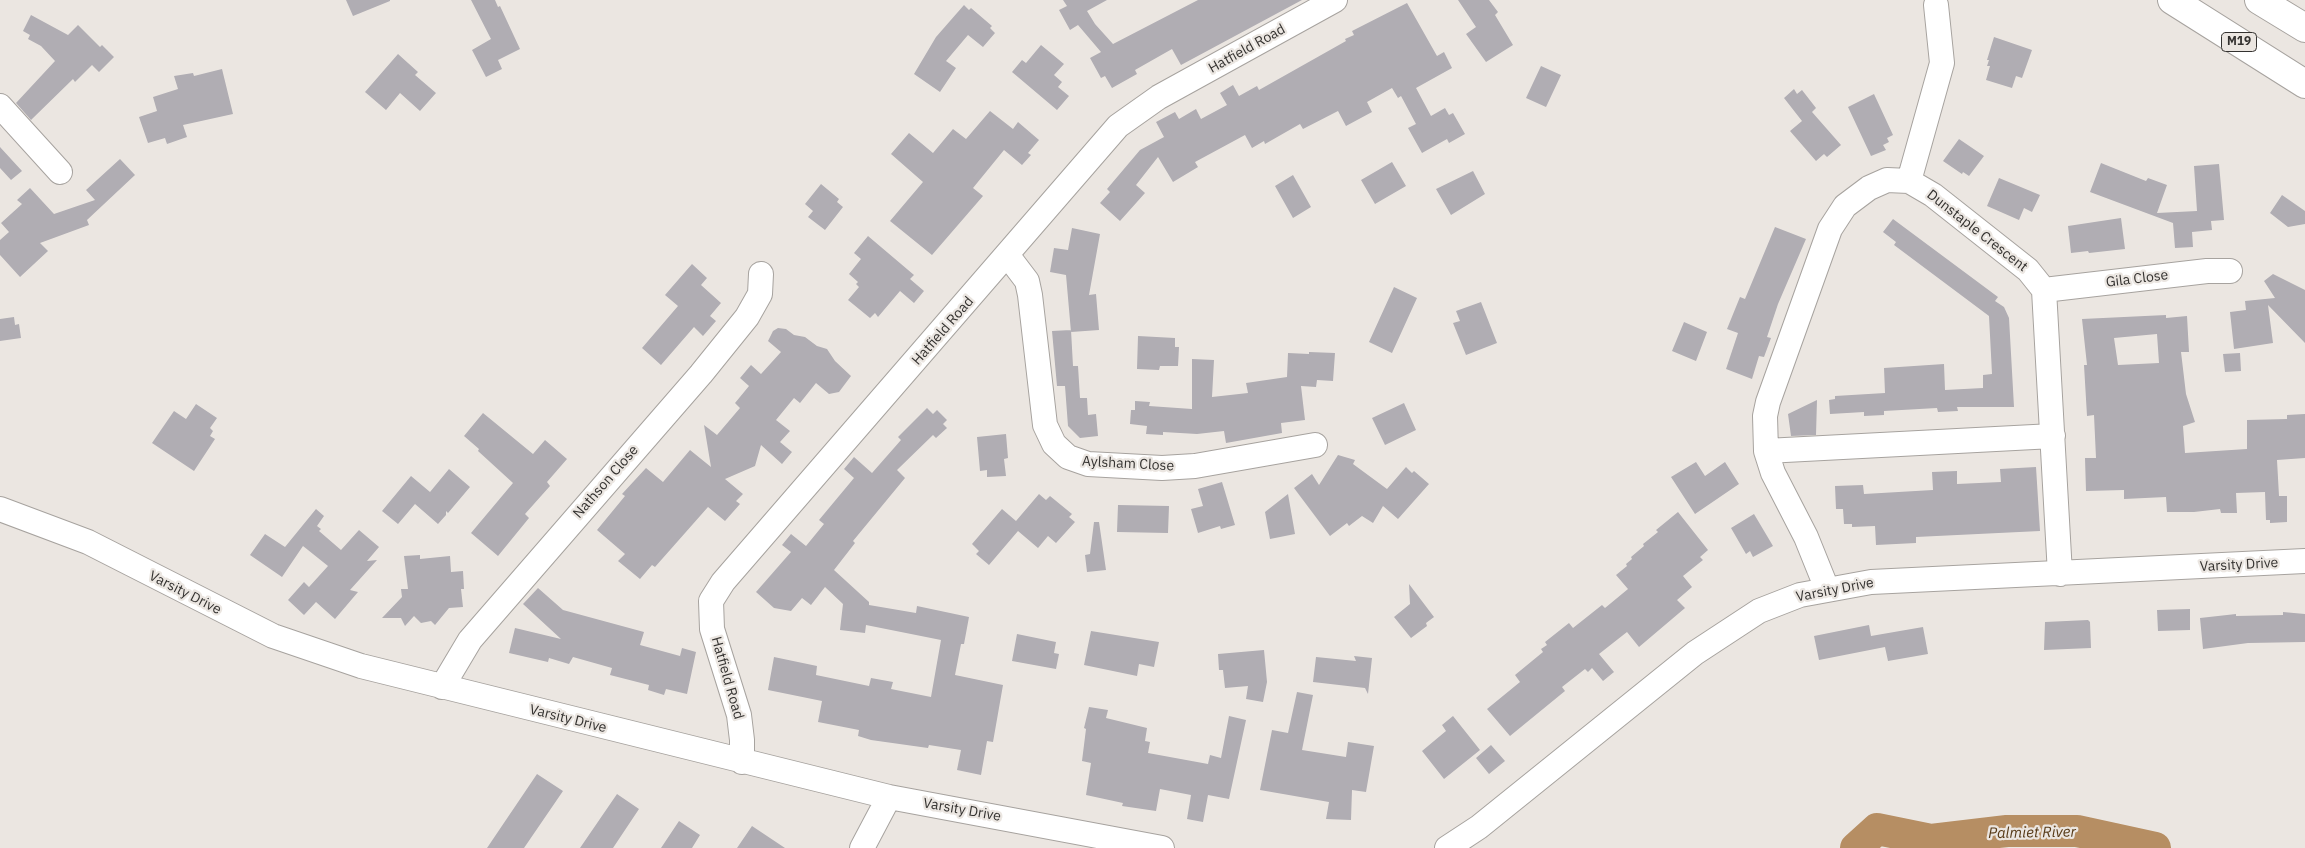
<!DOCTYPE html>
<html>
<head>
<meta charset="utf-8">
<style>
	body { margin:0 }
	canvas { display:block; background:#ebe6e1 }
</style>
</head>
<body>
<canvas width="2305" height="848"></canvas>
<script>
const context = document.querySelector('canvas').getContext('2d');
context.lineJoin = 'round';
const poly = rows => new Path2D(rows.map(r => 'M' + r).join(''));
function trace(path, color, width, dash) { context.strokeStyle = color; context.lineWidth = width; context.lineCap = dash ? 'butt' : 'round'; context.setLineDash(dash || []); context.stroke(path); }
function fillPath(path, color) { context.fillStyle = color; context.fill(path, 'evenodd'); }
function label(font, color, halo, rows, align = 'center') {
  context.font = font + ' "IBM Plex Sans",sans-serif'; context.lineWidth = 4.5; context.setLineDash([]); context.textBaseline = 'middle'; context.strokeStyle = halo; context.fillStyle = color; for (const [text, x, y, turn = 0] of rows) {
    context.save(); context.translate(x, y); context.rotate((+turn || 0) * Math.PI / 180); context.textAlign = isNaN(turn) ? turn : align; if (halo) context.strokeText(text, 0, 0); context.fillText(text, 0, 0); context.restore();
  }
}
const river = poly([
	[1856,848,1877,829,1931,840,2007,831,2077,831,2155,848]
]);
const building = poly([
	[346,0,390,0,390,1,353,16],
	[471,0,495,0,498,7,500,6,520,49,498,60,502,69,486,77,472,50,491,39],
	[1063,0,1107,0,1087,11,1095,24,1113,44,1198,0,1302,0,1181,65,1172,49,1135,70,1137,74,1112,88,1105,76,1101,78,1090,58,1101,52,1078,25,1070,30,1059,10,1067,6],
	[1458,0,1489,0,1498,12,1495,15,1513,45,1486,62,1466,34,1476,27],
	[1407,3,1437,56,1444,52,1452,68,1416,88,1431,116,1445,108,1449,115,1453,113,1465,134,1449,143,1447,139,1422,153,1408,128,1416,124,1401,96,1398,98,1392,88,1367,102,1372,112,1346,126,1338,111,1303,129,1300,124,1265,144,1264,141,1252,148,1245,135,1195,162,1198,167,1173,182,1158,157,1136,185,1145,193,1120,221,1100,203,1110,192,1107,189,1140,150,1164,137,1156,122,1175,112,1179,119,1196,109,1201,119,1227,105,1220,93,1233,85,1239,96,1257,86,1259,90,1346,41,1345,39,1354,35,1352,31],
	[964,5,969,10,971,8,992,26,990,28,995,33,983,47,968,35,946,61,956,68,940,92,914,74,936,37],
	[31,15,68,35,78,25,100,47,102,45,114,57,99,72,92,65,75,82,73,79,31,120,16,103,55,61,41,46,28,39,30,35,23,31],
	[1994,37,2032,50,2022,78,2016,76,2012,88,1986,80,1990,66,1987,66,1989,60,1987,60],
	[1041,45,1064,64,1054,75,1062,82,1058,87,1069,96,1057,110,1012,72,1022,60,1026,63],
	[398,54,418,72,415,75,436,93,420,111,400,93,386,110,365,92],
	[1541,66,1561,75,1546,107,1526,98],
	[222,69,233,114,183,125,187,137,167,144,165,138,148,143,139,117,157,111,153,97,178,89,174,76,193,73,194,76],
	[1794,89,1797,94,1802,90,1816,108,1812,112,1841,145,1827,157,1824,154,1816,161,1790,131,1802,121,1784,98],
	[1874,94,1893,135,1887,138,1889,142,1883,145,1886,150,1871,156,1848,107],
	[990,111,1013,129,1018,122,1039,140,1028,153,1031,155,1022,165,1004,150,973,188,983,196,932,255,890,221,923,182,891,154,909,133,933,153,953,129,966,139],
	[1959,139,1984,156,1969,176,1963,172,1962,174,1943,161],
	[0,147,22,171,11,180,0,168],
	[120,159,135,175,87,220,89,225,40,243,48,251,20,277,0,255,0,240,9,232,1,223,22,204,17,200,30,188,54,214,95,200,86,190],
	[1392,162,1406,186,1375,204,1361,180],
	[2101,163,2146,181,2148,178,2167,185,2157,213,2197,211,2194,166,2219,164,2224,220,2211,221,2212,230,2192,232,2193,247,2175,248,2173,223,2090,192],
	[1473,171,1485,194,1451,215,1436,189],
	[1293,175,1311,207,1293,218,1275,186],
	[1999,178,2040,195,2032,212,2024,208,2019,220,1987,206],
	[821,184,839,199,837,202,843,207,825,230,808,217,813,211,805,204],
	[2282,195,2305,211,2305,224,2288,227,2270,213],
	[2121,218,2125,249,2089,253,2088,251,2071,253,2068,226],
	[1893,219,1998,297,1995,301,2004,307,2009,318,2014,407,1957,407,1958,411,1938,412,1937,408,1884,411,1884,415,1864,416,1864,412,1830,414,1829,400,1835,399,1835,396,1885,393,1884,368,1944,364,1945,390,1983,388,1983,375,1992,374,1989,316,1894,245,1896,242,1883,232],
	[1775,227,1806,239,1778,304,1767,337,1771,338,1764,357,1759,356,1752,379,1726,369,1738,333,1727,329,1740,297,1745,299],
	[1072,228,1100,234,1089,295,1096,294,1099,330,1071,332,1066,275,1050,272,1054,248,1068,250],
	[868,236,914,275,910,279,924,291,914,303,900,291,878,317,875,313,870,318,848,300,859,287,856,284,858,282,849,274,861,259,854,253],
	[692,264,707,278,701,285,721,303,710,316,716,321,703,336,694,327,661,365,642,348,678,306,665,295],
	[2273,274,2305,290,2305,343,2268,305,2273,343,2234,349,2230,312,2246,310,2245,301,2275,298,2264,281],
	[1394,287,1417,298,1392,353,1369,342],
	[1481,302,1497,343,1466,355,1453,323,1460,321,1456,311],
	[2166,315,2166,318,2187,316,2189,352,2181,352,2186,394,2195,422,2183,426,2185,453,2247,449,2247,420,2287,419,2287,415,2305,414,2305,458,2277,460,2279,496,2287,496,2287,522,2270,523,2270,520,2266,520,2265,492,2236,493,2237,513,2221,513,2220,509,2194,512,2167,512,2166,497,2124,499,2124,490,2086,491,2085,458,2096,458,2094,415,2087,416,2084,365,2087,365,2082,319],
	[2157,334,2159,363,2118,365,2114,338],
	[14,317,15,325,19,324,21,338,0,341,0,319],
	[1684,322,1707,332,1696,361,1672,351],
	[778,328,786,329,794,335,805,337,817,346,827,349,835,361,851,376,839,392,829,394,816,383,800,403,794,398,776,420,790,431,780,442,792,452,782,464,761,445,755,466,725,479,743,494,736,501,740,504,725,521,708,507,655,567,652,565,640,579,618,561,625,554,597,530,625,496,622,494,646,468,663,482,690,450,711,467,704,425,717,435,740,408,735,403,749,386,740,378,751,365,761,374,781,352,768,341,773,331],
	[1071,330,1073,366,1078,366,1080,398,1087,398,1088,415,1096,414,1098,436,1080,438,1068,426,1065,386,1057,386,1052,331],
	[1138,336,1175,338,1175,347,1179,347,1178,366,1160,366,1159,370,1137,369],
	[1309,352,1335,353,1333,381,1317,380,1316,387,1301,386,1305,420,1281,423,1282,433,1226,443,1224,431,1197,434,1163,432,1163,435,1146,434,1147,426,1130,424,1131,410,1135,410,1135,401,1150,402,1149,406,1192,409,1192,359,1214,360,1212,397,1248,393,1246,383,1287,377,1288,353,1309,354],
	[2240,353,2241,371,2225,372,2223,354],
	[1817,400,1816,435,1791,436,1788,414],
	[1404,403,1416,430,1385,445,1372,418],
	[196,404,217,418,210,428,213,431,210,436,215,439,194,471,152,443,174,411,186,419],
	[927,408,933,414,937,410,947,420,943,424,947,428,936,438,933,435,897,470,905,478,853,541,855,543,834,570,869,602,869,605,916,613,917,606,969,617,964,644,961,644,955,675,1003,685,993,742,987,741,981,775,957,770,961,750,929,745,928,748,871,740,858,736,859,730,818,722,822,701,768,690,774,657,817,666,816,675,869,686,871,678,893,682,891,689,931,697,941,640,866,625,865,633,840,630,843,604,825,587,811,605,802,598,791,611,774,608,756,592,791,552,782,545,791,534,806,546,824,524,819,520,854,478,844,469,854,457,872,473,901,440,898,437],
	[483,413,533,454,545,440,567,459,547,482,550,486,525,514,529,518,498,556,471,533,513,483,478,451,479,449,464,436],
	[1006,434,1008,458,1004,459,1006,476,987,477,987,470,980,471,977,437],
	[1338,455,1355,460,1353,464,1387,489,1406,467,1412,473,1414,471,1429,484,1398,519,1383,506,1373,523,1362,516,1349,526,1347,523,1330,536,1294,488,1312,474,1319,485],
	[1696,462,1705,476,1725,462,1739,484,1695,514,1671,477],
	[2036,467,2040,531,1916,537,1916,543,1876,545,1875,526,1852,527,1852,524,1844,524,1843,509,1836,509,1835,486,1863,485,1864,494,1933,490,1932,472,1957,471,1957,484,2001,482,2000,469],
	[449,469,470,487,448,513,446,511,446,515,438,524,415,504,398,524,382,511,411,476,430,492],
	[1222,482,1235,525,1221,529,1220,526,1198,533,1191,509,1203,506,1198,489],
	[1039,494,1046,500,1050,496,1072,514,1069,517,1075,522,1056,543,1048,536,1038,548,1018,531,989,565,976,554,979,551,972,544,1002,509,1016,521],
	[1288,494,1295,534,1270,539,1265,512],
	[1118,505,1169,506,1168,533,1117,532],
	[316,509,324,516,317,526,321,529,319,531,341,550,359,530,379,547,367,561,377,560,350,590,358,592,335,619,316,602,304,615,288,600,304,582,309,587,328,566,303,546,282,577,250,555,265,534,285,547],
	[1678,512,1708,550,1700,557,1703,560,1683,576,1692,587,1677,600,1685,608,1639,647,1627,632,1599,654,1614,672,1603,681,1592,668,1588,672,1585,669,1562,687,1565,691,1510,736,1487,709,1520,682,1515,675,1543,652,1541,649,1547,645,1545,642,1569,623,1573,628,1602,605,1605,608,1628,589,1616,575,1627,566,1626,564,1632,559,1631,557,1644,546,1643,544,1658,532,1656,530],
	[1754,514,1773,546,1753,557,1750,551,1746,554,1731,528],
	[1094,522,1099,522,1106,570,1087,572,1085,555,1090,554],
	[420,555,420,559,450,556,451,572,463,571,464,589,461,589,463,607,449,608,435,625,431,621,421,623,414,616,405,626,401,618,382,618,402,597,401,589,408,589,404,556],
	[1409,584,1434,617,1426,623,1427,626,1411,638,1394,617,1410,604],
	[538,588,563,610,644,632,640,645,680,656,682,648,696,652,687,694,666,689,664,695,648,690,649,685,610,675,612,668,573,657,569,664,549,658,548,662,509,653,515,628,561,639,523,604],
	[2190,609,2190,630,2158,631,2157,610],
	[2283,612,2305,614,2305,642,2248,643,2203,649,2200,618,2236,614,2236,616,2283,615],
	[2088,620,2090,622,2091,648,2044,650,2045,622],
	[1869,625,1871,636,1923,627,1928,654,1888,661,1885,647,1819,660,1814,636],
	[1091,631,1159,642,1154,667,1139,664,1137,676,1084,665],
	[1017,634,1056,642,1054,653,1059,654,1056,669,1012,661],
	[1264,650,1267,682,1263,702,1246,699,1248,686,1225,688,1223,670,1219,670,1218,654],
	[1354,656,1372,658,1368,694,1365,688,1313,682,1316,657,1356,661],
	[1297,692,1313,695,1302,750,1346,757,1348,742,1374,746,1366,792,1352,790,1351,820,1326,819,1329,802,1260,790,1272,730,1288,733],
	[1089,707,1108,710,1106,718,1147,728,1145,741,1150,742,1148,753,1208,764,1210,755,1221,758,1229,716,1246,720,1229,799,1208,795,1203,822,1187,819,1191,795,1160,789,1156,811,1122,806,1123,803,1086,795,1091,763,1082,761,1086,729,1084,728],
	[1453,716,1480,750,1444,779,1422,751,1446,731,1442,725],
	[1491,745,1505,761,1489,774,1476,758],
	[537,774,563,791,524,848,487,848],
	[617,794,639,809,613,848,580,848],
	[679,821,700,835,692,848,661,848],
	[752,826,785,848,737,848]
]);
const minor = poly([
	[0,106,60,172],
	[1909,181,1942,63,1936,5],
	[1008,256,1027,281,1030,295,1045,425,1054,444,1068,457,1088,464,1162,468,1195,466,1315,445],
	[2044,290,2207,271,2230,271],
	[1766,451,2053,436],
	[0,509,88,542,273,636,361,666,889,797,1162,848],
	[1827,589,1806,537,1773,473,1766,451,1765,416,1768,402,1830,229,1845,206,1869,188,1887,180,1909,181,1933,195,2028,270,2044,290,2060,574],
	[442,687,470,640,701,374,747,317,760,294,761,274],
	[742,762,742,740,739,715,712,629,711,601,723,582,1118,126,1159,97,1335,0],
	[862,848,889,797],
	[1447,848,1479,827,1695,653,1759,611,1800,595,1871,582,2305,561]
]);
const highway = poly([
	[2172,0,2305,84],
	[2259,0,2305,28]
]);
const shields = [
	[2239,42,35]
];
const shieldNames = [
	["M19",2239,42]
];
const streetNames = [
	["Hatfield Road",1247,49,-29],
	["Dunstaple Crescent",1977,231,38],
	["Gila Close",2137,279,-7],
	["Hatfield Road",943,331,-49],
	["Aylsham Close",1128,464,3],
	["Nathson Close",606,482,-49],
	["Varsity Drive",2239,565,-3],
	["Varsity Drive",1835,590,-11],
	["Varsity Drive",185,593,27],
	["Hatfield Road",727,678,74],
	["Varsity Drive",568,719,14],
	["Varsity Drive",962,810,10]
];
const waterNames = [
	["Palmiet River",2032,833,-1]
];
trace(river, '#b68e63', 32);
fillPath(building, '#b0adb3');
trace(minor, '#a7a39f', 26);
trace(highway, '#a7a39f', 30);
trace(minor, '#fff', 24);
trace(highway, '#fff', 28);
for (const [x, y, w] of shields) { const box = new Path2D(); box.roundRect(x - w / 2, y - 9.5, w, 19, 4); context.fillStyle = '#ebe6e1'; context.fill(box); trace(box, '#343230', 1); }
label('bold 12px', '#343230', null, shieldNames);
label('14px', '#343230', '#ebe6e1', streetNames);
label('italic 15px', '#563916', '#ebe6e1', waterNames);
</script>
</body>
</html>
